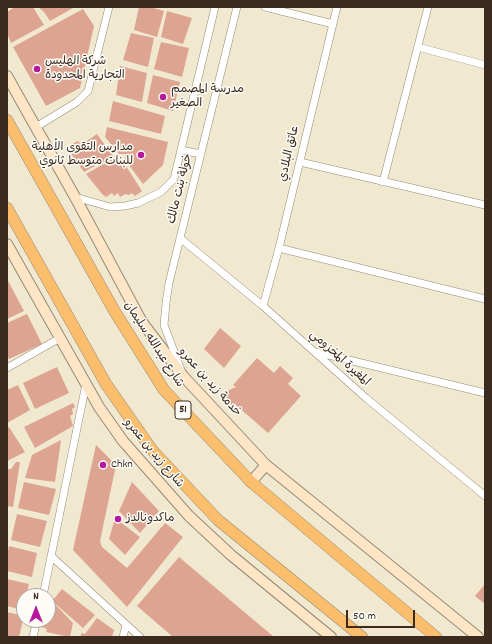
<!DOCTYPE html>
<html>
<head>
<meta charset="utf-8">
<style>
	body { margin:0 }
	#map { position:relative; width:492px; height:644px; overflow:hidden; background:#f0e9d0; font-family:Dekko,sans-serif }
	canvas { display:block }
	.frame { position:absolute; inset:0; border:8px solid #3b2a1e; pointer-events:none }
	.north { position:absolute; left:16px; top:588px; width:40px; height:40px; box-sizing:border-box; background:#fdfcf7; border:1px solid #afa8a0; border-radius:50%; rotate:0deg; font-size:11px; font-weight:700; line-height:16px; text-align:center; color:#3b2a1e }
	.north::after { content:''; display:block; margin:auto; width:14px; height:18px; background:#b5179e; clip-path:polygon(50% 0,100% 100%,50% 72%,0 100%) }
	.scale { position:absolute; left:346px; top:610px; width:69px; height:18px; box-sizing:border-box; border:2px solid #3b2a1e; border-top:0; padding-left:5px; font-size:12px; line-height:14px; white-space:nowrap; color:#3b2a1e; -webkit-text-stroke:3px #fdfcf7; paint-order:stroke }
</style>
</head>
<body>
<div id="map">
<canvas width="492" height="644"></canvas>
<div class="frame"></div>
<div class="north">N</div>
<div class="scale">50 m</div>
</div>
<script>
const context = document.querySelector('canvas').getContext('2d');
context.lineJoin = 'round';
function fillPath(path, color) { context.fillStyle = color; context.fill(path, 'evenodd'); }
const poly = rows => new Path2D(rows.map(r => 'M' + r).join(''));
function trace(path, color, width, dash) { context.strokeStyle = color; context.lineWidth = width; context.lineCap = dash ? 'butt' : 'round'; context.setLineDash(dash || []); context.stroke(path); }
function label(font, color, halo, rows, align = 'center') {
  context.font = font + ' Dekko,"Playpen Sans Arabic",sans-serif'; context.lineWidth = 3; context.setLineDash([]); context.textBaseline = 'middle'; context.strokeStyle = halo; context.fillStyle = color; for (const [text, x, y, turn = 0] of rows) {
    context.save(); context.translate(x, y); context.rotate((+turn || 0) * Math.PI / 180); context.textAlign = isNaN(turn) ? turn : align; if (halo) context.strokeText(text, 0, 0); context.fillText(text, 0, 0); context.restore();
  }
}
const building = poly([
	[15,7,33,7,44,25,11,43,7,33,7,12],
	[38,7,75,7,50,21,44,12],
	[139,7,150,7,164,11,157,37,134,30],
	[83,9,94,26,80,88,46,106,13,47],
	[167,11,192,18,183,44,161,37],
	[131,33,154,38,148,67,123,60],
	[161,42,189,48,182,77,154,69],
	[120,66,147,73,142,102,116,95],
	[153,75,180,82,173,111,147,103],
	[113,101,165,116,161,134,109,121],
	[107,127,168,142,163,165,143,184,125,160,126,154,119,154,105,137],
	[97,134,113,156,84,172,69,151,70,145,78,141,81,145],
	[116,157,121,164,124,163,142,191,135,196,132,193,129,195,125,194,120,197,118,193,114,196,112,193,106,197,102,194,86,174],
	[7,279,24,311,7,319],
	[27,314,42,344,9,359,7,356,7,323],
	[220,328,241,346,224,368,204,349],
	[257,358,274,373,280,366,293,378,288,384,301,396,268,433,236,405,231,405,228,401,226,396,229,390,236,387,233,385],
	[57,367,69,393,35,409,23,383],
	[18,385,30,410,7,423,7,390],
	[73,403,75,407,72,409,73,414,70,416,73,426,35,448,24,427],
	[9,427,25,452,7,461,7,428],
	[61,440,55,482,25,478,32,455],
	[96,445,116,465,100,541,102,547,127,568,165,523,183,537,127,607,73,550],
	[16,462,20,462,13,507,7,506,7,469,11,469],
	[24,482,56,489,49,515,18,508],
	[132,482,159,511,140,533,119,511],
	[17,514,47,521,40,547,11,540],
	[115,518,140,537,125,555,109,539],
	[9,546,37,553,32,577,7,571,7,556],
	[179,557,274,637,173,637,137,606],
	[7,579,29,584,26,596,24,596,22,610,7,606],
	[485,584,485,604,475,596],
	[62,589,95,615,83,628,52,601],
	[48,597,73,623,70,637,46,632,47,629,42,627,43,620,48,620],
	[7,612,24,616,19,637,7,637],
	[97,618,114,630,112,637,81,637,81,633,85,634]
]);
const street = poly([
	[265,7,333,24],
	[418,47,485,65],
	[36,127,77,102,88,91,109,7],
	[181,150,201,154],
	[300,162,485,205],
	[383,182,428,7],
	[75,197,110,207,125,206,138,203,161,192,174,179,215,7],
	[180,238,263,306,366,398,485,496],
	[279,248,485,299],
	[263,306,279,248,337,7],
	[316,352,485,393],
	[7,368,60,338],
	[181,370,164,325,166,303,169,283,237,7],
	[51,556,140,637],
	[43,596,86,384],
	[33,637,37,620],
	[123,637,126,625]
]);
const secondary = poly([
	[7,76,75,197,142,322,183,376,266,465,478,637],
	[7,244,99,407,123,441,189,516,231,555,331,637],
	[251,482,266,465]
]);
const primary = poly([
	[7,120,115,312,164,390,251,482,436,637],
	[7,208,106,384,152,450,218,520,362,637]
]);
const markers = [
	[37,69,4,"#b5179e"],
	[163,97,4,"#b5179e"],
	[141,155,4,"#b5179e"],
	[103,465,4,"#b5179e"],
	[118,519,4,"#b5179e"]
];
const shields = [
	[183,410,16]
];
const shieldNames = [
	["51",183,410]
];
const poiNames = [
	["شركة الهليس",45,62],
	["التجارية المحدودة",45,76],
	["مدرسة المصمم",171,90],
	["الصغير",171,104],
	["مدارس التقوى الأهلية",133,148,"right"],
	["للبنات متوسط ثانوي",133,162,"right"],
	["Chkn",111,465],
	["ماكدونالدز",126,519]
];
const streetNames = [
	["عاتق البلادي",290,154,-77],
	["خولة بنت مالك",181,189,-76],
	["شارع عبدالله سليمان",153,345,57],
	["المغيرة المخزومي",339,359,42],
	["خدمة زيد بن عمرو",209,383,48],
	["شارع زيد بن عمرو",153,454,50]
];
fillPath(building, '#dda491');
trace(street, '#968a77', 8);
trace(secondary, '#968a77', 12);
trace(primary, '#968a77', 12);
trace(street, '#fff', 7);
trace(secondary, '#fde5c5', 10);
trace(primary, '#fabe6d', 11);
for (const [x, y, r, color] of markers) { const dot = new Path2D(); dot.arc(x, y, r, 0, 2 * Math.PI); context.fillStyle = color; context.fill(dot); trace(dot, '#fdfcf7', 1.5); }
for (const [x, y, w] of shields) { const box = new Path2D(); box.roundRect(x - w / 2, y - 9, w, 18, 3); context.fillStyle = '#fdfcf7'; context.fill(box); trace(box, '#3b2a1e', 1); }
label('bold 11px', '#3b2a1e', null, shieldNames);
label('12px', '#3b2a1e', '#fdfcf7', poiNames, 'left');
label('12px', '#3b2a1e', '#fdfcf7', streetNames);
</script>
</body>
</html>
